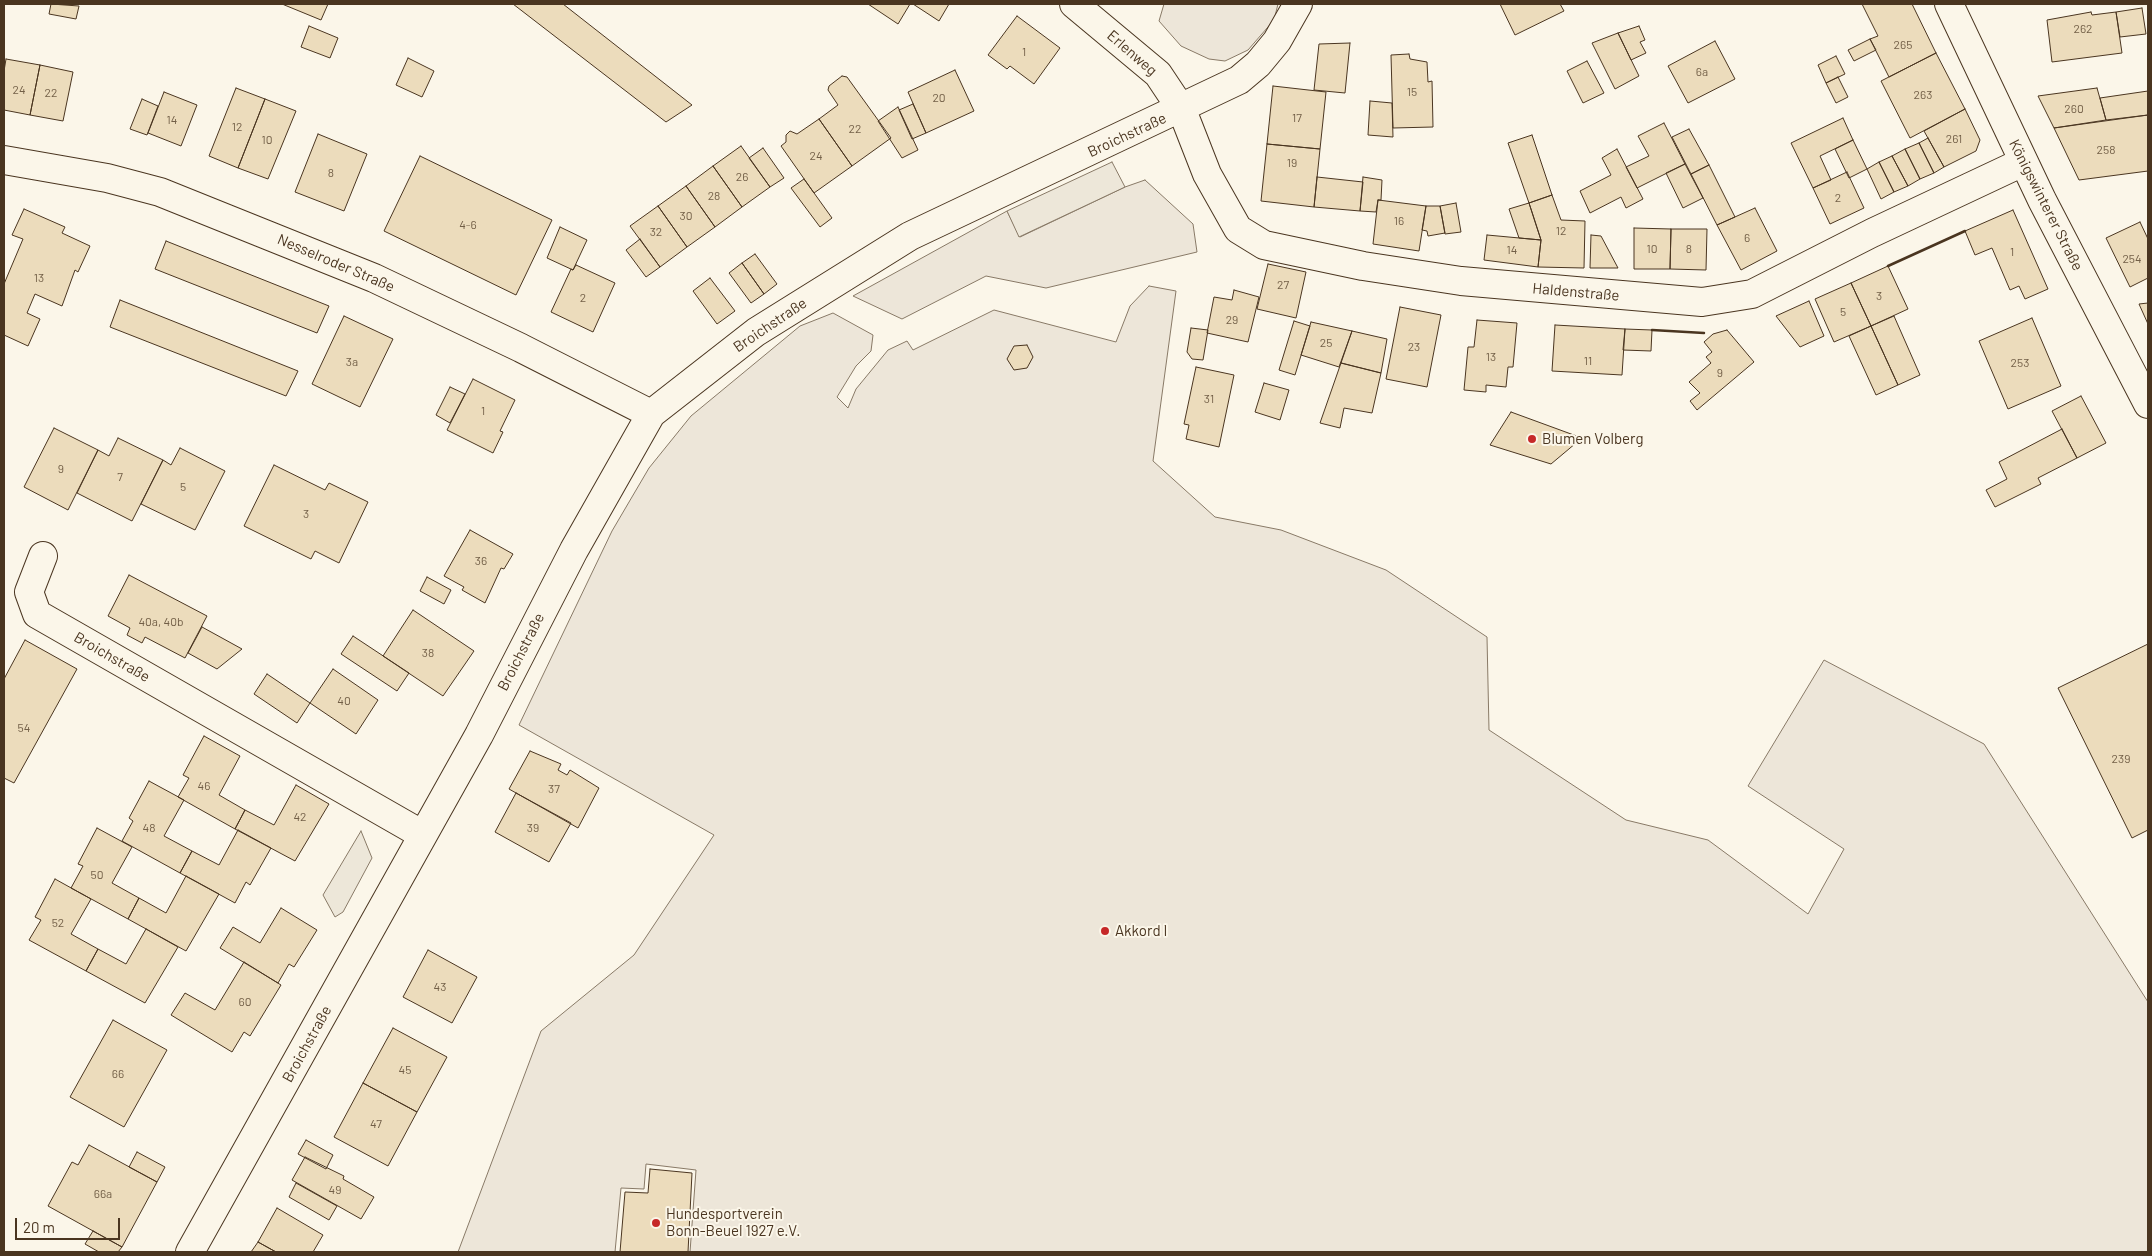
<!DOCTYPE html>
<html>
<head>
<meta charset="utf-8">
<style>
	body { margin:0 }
	#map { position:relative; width:2152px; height:1256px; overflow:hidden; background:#fbf6e9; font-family:Barlow,sans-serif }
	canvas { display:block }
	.frame { position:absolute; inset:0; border:5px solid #4a3520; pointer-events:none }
	.scale { position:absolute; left:15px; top:1218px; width:105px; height:22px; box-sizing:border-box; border:2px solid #4a3520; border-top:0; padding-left:6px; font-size:15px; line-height:18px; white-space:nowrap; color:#4a3520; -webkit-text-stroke:4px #fbf6e9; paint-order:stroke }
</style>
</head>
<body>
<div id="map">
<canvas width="2152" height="1256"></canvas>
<div class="frame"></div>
<div class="scale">20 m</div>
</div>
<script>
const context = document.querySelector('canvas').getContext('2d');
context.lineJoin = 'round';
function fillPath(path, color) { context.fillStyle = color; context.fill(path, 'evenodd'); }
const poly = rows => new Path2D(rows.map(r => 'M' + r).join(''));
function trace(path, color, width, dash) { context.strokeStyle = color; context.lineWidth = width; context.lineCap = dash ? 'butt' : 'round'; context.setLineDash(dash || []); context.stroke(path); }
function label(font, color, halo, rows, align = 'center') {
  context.font = font + ' Barlow,sans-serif'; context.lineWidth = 4; context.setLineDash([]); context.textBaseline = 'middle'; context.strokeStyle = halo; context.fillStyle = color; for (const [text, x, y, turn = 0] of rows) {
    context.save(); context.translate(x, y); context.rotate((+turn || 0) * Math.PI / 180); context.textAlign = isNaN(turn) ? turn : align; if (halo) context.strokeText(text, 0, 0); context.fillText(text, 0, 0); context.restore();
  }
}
const green = poly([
	[1164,4,1278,4,1274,20,1248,50,1225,61,1209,59,1181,46,1159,21,1164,4],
	[1145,180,1193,224,1197,252,1046,288,986,276,902,319,853,296,1007,211,1020,237,1125,187,1145,180],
	[1149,286,1176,291,1153,461,1215,517,1281,530,1386,570,1487,637,1489,730,1626,820,1708,840,1808,914,1844,849,1748,786,1824,660,1984,744,2148,1002,2148,1252,690,1252,696,1170,646,1164,644,1189,621,1188,615,1252,458,1252,541,1031,634,955,714,835,519,725,612,531,649,468,691,416,800,326,833,313,873,335,871,351,856,366,837,397,848,408,856,389,888,350,907,341,913,350,994,310,1116,342,1130,306,1149,286]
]);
const parking = poly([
	[1112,162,1125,187,1019,237,1007,211,1112,162],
	[361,831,372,858,343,912,335,917,323,895,361,831]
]);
const building = poly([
	[51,4,79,6,76,19,49,14,51,4],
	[282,4,328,4,321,20,282,4],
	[513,4,563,4,692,105,666,122,513,4],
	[868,4,910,4,898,24,868,4],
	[913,4,949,4,939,21,913,4],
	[1500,4,1560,4,1564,11,1515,35,1500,4],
	[1862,4,1912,4,1936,53,1889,77,1870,39,1878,36,1862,4],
	[2142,8,2146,34,2120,37,2116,12,2142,8],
	[2091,12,2092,15,2116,12,2122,53,2052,62,2047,20,2091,12],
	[1017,16,1060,48,1034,84,1010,66,1007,69,988,55,1017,16],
	[309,26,338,38,330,58,301,47,309,26],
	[1639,26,1645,40,1640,42,1646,53,1631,60,1618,33,1639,26],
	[1618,33,1639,76,1615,89,1592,43,1618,33],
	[1870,39,1876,50,1854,61,1848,50,1870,39],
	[1715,41,1735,79,1688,103,1668,66,1715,41],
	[1350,43,1345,93,1314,90,1319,44,1350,43],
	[1936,53,1965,109,1910,138,1881,81,1936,53],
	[1409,54,1410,59,1427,62,1428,82,1432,81,1433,127,1393,128,1391,55,1409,54],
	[1836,56,1845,74,1826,83,1818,65,1836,56],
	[408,58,434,71,422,97,396,85,408,58],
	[6,59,40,65,30,115,4,110,4,71,6,59],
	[1587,61,1604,93,1583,103,1567,71,1587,61],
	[40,65,73,72,63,121,30,115,40,65],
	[955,70,974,111,926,133,908,92,955,70],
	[842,76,847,77,891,138,852,166,819,119,838,105,828,90,829,86,842,76],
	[1838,77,1848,97,1836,103,1826,83,1838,77],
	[1273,86,1326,92,1320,149,1267,144,1273,86],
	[236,88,265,99,238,168,209,156,236,88],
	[2097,88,2106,120,2054,128,2038,96,2097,88],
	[2148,91,2148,115,2106,120,2100,98,2148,91],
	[164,92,197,105,181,146,148,133,164,92],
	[142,99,158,106,147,135,130,129,142,99],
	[265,99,296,111,268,179,238,168,265,99],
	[1370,101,1392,103,1393,137,1368,135,1370,101],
	[913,104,926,133,912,139,899,110,913,104],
	[898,107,918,150,902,158,878,121,898,107],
	[1965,109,1980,140,1976,151,1944,167,1924,131,1965,109],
	[2148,115,2148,171,2079,180,2054,128,2148,115],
	[1843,118,1853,140,1820,156,1831,180,1813,188,1791,143,1843,118],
	[819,119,852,166,814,193,781,146,786,142,786,135,790,131,797,134,819,119],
	[1664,123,1685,164,1637,188,1626,167,1649,156,1638,136,1664,123],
	[1689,129,1709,165,1691,174,1672,137,1689,129],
	[318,134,367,154,344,211,295,192,318,134],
	[1532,135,1552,195,1529,203,1508,143,1532,135],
	[1928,138,1944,167,1934,173,1919,143,1928,138],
	[1853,140,1867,169,1849,178,1835,149,1853,140],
	[1919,143,1934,173,1920,179,1905,149,1919,143],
	[1267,144,1320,149,1314,207,1261,201,1267,144],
	[741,146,770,187,742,207,713,166,741,146],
	[763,148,784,178,770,187,749,158,763,148],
	[1617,149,1643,199,1626,208,1621,197,1590,213,1580,191,1611,175,1602,158,1617,149],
	[1905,149,1920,179,1908,186,1892,156,1905,149],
	[420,156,552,220,516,295,384,231,420,156],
	[1892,156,1908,186,1894,192,1879,162,1892,156],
	[1879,162,1894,192,1881,199,1867,169,1879,162],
	[1685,164,1703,198,1683,208,1666,173,1685,164],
	[1709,165,1735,217,1717,225,1691,174,1709,165],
	[713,166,742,207,715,227,686,186,713,166],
	[1847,172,1864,208,1830,224,1813,188,1847,172],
	[1317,177,1363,182,1360,211,1314,207,1317,177],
	[1363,177,1382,180,1381,200,1378,200,1376,212,1360,211,1363,177],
	[804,179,832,218,820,227,791,188,804,179],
	[686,186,715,227,687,247,658,206,686,186],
	[1552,195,1561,220,1585,221,1584,268,1538,267,1541,240,1529,203,1552,195],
	[1378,200,1426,206,1419,251,1373,244,1378,200],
	[1456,203,1461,232,1445,234,1440,206,1456,203],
	[1529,203,1541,240,1519,238,1509,209,1529,203],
	[658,206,687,247,660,267,630,226,658,206],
	[1426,206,1440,206,1445,233,1428,236,1427,231,1422,230,1426,206],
	[1755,208,1777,251,1741,270,1717,225,1755,208],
	[24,209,65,227,62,233,90,246,78,272,75,270,62,306,35,294,27,313,40,319,28,346,4,335,4,284,23,239,12,235,24,209],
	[2013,210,2048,289,2025,299,2019,286,2010,290,1992,248,1975,255,1965,231,2013,210],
	[2140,222,2148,239,2148,278,2130,287,2106,238,2140,222],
	[560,227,587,240,573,270,547,258,560,227],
	[1634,228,1671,229,1670,269,1634,269,1634,228],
	[1671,229,1707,229,1706,270,1670,269,1671,229],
	[1487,235,1541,240,1538,267,1484,260,1487,235],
	[1591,235,1601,236,1618,268,1590,268,1591,235],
	[640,239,660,267,646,277,626,250,640,239],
	[166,241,329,306,317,333,155,269,166,241],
	[755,254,777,284,764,294,742,263,755,254],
	[742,263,764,294,751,303,729,273,742,263],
	[1268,264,1306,272,1296,318,1257,309,1268,264],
	[576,265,615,283,593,332,551,312,571,269,573,270,576,265],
	[1888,266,1908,309,1871,326,1851,283,1888,266],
	[710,278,735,311,717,324,693,291,710,278],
	[1851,283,1871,326,1834,342,1815,299,1851,283],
	[1234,290,1259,297,1248,342,1207,333,1214,297,1232,300,1234,290],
	[120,300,298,371,286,396,110,327,120,300],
	[1809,301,1824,336,1800,347,1776,316,1809,301],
	[2148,303,2148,324,2139,304,2148,303],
	[1400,307,1441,315,1427,387,1386,379,1400,307],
	[344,316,393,339,360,407,312,384,344,316],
	[1894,316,1920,375,1898,385,1871,326,1894,316],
	[2032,318,2061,386,2008,409,1979,341,2032,318],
	[1477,320,1517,323,1513,367,1508,367,1506,387,1486,385,1486,392,1464,390,1468,347,1474,347,1477,320],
	[1294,321,1310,326,1295,375,1279,370,1294,321],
	[1311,322,1352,331,1339,367,1301,355,1311,322],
	[1555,325,1625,329,1622,375,1552,371,1555,325],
	[1871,326,1898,385,1876,395,1849,336,1871,326],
	[1191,328,1208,330,1203,360,1192,359,1187,352,1191,328],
	[1625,329,1652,330,1651,351,1623,350,1625,329],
	[1727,330,1754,362,1697,410,1690,401,1700,393,1689,382,1711,363,1706,357,1712,352,1704,342,1713,334,1727,330],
	[1352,331,1387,339,1381,373,1341,363,1352,331],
	[1027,345,1033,357,1027,368,1014,370,1007,359,1014,346,1027,345],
	[1341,363,1381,373,1372,413,1344,408,1340,428,1320,423,1341,363],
	[1196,367,1234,375,1219,447,1186,439,1189,425,1184,424,1196,367],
	[473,379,515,400,500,431,503,432,493,453,447,430,473,379],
	[1264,383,1289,390,1280,420,1255,412,1264,383],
	[450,387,465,394,450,423,436,415,450,387],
	[2081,396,2106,443,2077,458,2052,411,2081,396],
	[1511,412,1582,438,1551,464,1490,445,1511,412],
	[54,428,98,450,68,510,24,487,54,428],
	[2062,429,2077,458,2038,478,2041,484,1995,507,1986,490,2007,479,1999,462,2062,429],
	[118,438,163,460,132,521,77,493,98,450,109,456,118,438],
	[180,448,225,471,195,530,141,504,163,460,171,465,180,448],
	[274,465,325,490,329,483,368,502,339,563,315,551,311,559,244,526,274,465],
	[470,530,513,554,504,569,501,568,485,603,462,590,464,587,444,576,470,530],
	[129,575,207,616,185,658,145,637,142,643,127,635,130,628,108,616,129,575],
	[427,577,451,590,444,604,420,591,427,577],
	[413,610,474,651,443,696,383,656,413,610],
	[202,627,242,649,217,669,188,653,202,627],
	[353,636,409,673,397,691,341,654,353,636],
	[25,640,77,669,14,783,4,778,4,679,25,640],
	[2148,644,2148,830,2132,838,2058,688,2148,644],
	[333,669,378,700,356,734,310,703,333,669],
	[267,674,310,703,297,723,254,694,267,674],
	[204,736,240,756,219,795,245,810,235,829,178,797,189,778,183,775,204,736],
	[530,751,561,764,558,770,567,775,570,770,599,788,578,828,509,789,530,751],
	[149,781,184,800,164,836,192,851,180,873,122,841,133,821,129,818,149,781],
	[296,785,329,804,295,861,235,829,245,810,274,825,296,785],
	[516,793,571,823,549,862,495,832,516,793],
	[97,828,132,847,112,883,139,898,128,919,71,888,83,866,78,864,97,828],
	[238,830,271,848,250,885,246,882,235,903,180,873,192,851,219,865,238,830],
	[186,876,219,894,186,951,128,919,139,898,166,913,186,876],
	[55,879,91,899,71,934,98,949,86,971,29,940,41,920,35,917,55,879],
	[281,908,317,930,294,967,289,964,278,983,220,948,233,927,260,943,281,908],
	[146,929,178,947,145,1003,86,971,98,949,126,964,146,929],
	[428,950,477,977,452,1023,403,997,428,950],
	[244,962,281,985,250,1036,244,1032,232,1052,171,1015,185,993,215,1010,244,962],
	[113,1020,167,1050,124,1127,70,1097,113,1020],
	[393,1028,447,1057,417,1112,363,1083,393,1028],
	[363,1083,417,1112,388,1166,334,1137,363,1083],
	[306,1140,333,1155,326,1169,298,1154,306,1140],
	[89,1145,157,1182,122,1247,48,1206,72,1162,78,1165,89,1145],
	[137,1152,165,1167,157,1182,129,1167,137,1152],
	[305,1157,344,1176,343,1179,374,1197,361,1219,292,1180,305,1157],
	[650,1169,692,1173,688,1252,620,1252,625,1192,648,1193,650,1169],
	[296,1183,337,1206,329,1220,289,1197,296,1183],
	[277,1208,323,1235,313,1252,276,1252,258,1242,277,1208],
	[93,1231,122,1247,118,1252,99,1252,85,1244,93,1231],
	[258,1242,276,1252,251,1252,258,1242]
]);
const minor = poly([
	[1074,4,1158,74,1182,110,1207,174,1238,229,1264,245,1363,266,1461,281,1702,302,1752,294,1872,233,2023,162],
	[4,160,107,178,160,192,374,278,521,348,651,414],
	[43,556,29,592,37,614,423,835],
	[190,1252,479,735,574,550,651,414,756,332,910,236,1239,80,1258,64,1277,41,1298,4]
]);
const secondary = poly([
	[1949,4,2042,200,2148,404]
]);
const wall = poly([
	[1888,266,1965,231],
	[1652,330,1704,333]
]);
const markers = [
	[1532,439,5,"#c62828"],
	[1105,931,5,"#c62828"],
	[656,1223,5,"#c62828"]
];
const numberNames = [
	["262",2083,29],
	["265",1903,45],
	["1",1024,52],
	["6a",1702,72],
	["24",19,90],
	["15",1412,92],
	["22",51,93],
	["263",1923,95],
	["20",939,98],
	["260",2074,109],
	["17",1297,118],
	["14",172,120],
	["12",237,127],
	["22",855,129],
	["261",1954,139],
	["10",267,140],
	["258",2106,150],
	["24",816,156],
	["19",1292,163],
	["8",331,173],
	["26",742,177],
	["28",714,196],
	["2",1838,198],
	["30",686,216],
	["16",1399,221],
	["4-6",468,225],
	["12",1561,231],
	["32",656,232],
	["6",1747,238],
	["10",1652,249],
	["8",1689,249],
	["14",1512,250],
	["1",2012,252],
	["254",2132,259],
	["13",39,278],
	["27",1283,285],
	["3",1879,296],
	["2",583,298],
	["5",1843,312],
	["29",1232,320],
	["25",1326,343],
	["23",1414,347],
	["13",1491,357],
	["11",1588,361],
	["3a",352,362],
	["253",2020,363],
	["9",1720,373],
	["31",1209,399],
	["1",483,411],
	["9",61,469],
	["7",120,477],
	["5",183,487],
	["3",306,514],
	["36",481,561],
	["40a, 40b",161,622],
	["38",428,653],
	["40",344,701],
	["54",24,728],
	["239",2121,759],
	["46",204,786],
	["37",554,789],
	["42",300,817],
	["48",149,828],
	["39",533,828],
	["50",97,875],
	["52",58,923],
	["43",440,987],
	["60",245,1002],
	["45",405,1070],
	["66",118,1074],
	["47",376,1124],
	["49",335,1190],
	["66a",103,1194]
];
const streetNames = [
	["Erlenweg",1132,53,41],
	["Broichstraße",1127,135,-25],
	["Königswinterer Straße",2046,205,63],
	["Nesselroder Straße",336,263,23],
	["Haldenstraße",1576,292,5],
	["Broichstraße",770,325,-34],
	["Broichstraße",521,652,-63],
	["Broichstraße",112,657,30],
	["Broichstraße",307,1044,-61]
];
const poiNames = [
	["Blumen Volberg",1542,439],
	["Akkord I",1115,931],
	["Hundesportverein",666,1214],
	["Bonn-Beuel 1927 e.V.",666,1231]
];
fillPath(green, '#ede6d9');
trace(green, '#887966', 1);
fillPath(parking, '#ede7d9');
trace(parking, '#887966', 1);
fillPath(building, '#ecdcbc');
trace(building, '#4a3520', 1);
trace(minor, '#4a3520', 30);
trace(secondary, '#4a3520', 30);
trace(minor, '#fbf6e9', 28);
trace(secondary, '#fbf6e9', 28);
trace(wall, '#4a3520', 2.5);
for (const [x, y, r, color] of markers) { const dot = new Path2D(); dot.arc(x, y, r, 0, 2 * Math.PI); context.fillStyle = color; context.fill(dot); trace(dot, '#fbf6e9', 2); }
label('12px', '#725f47', null, numberNames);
label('15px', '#4a3520', '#fbf6e9', streetNames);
label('15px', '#4a3520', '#fbf6e9', poiNames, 'left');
</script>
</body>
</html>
